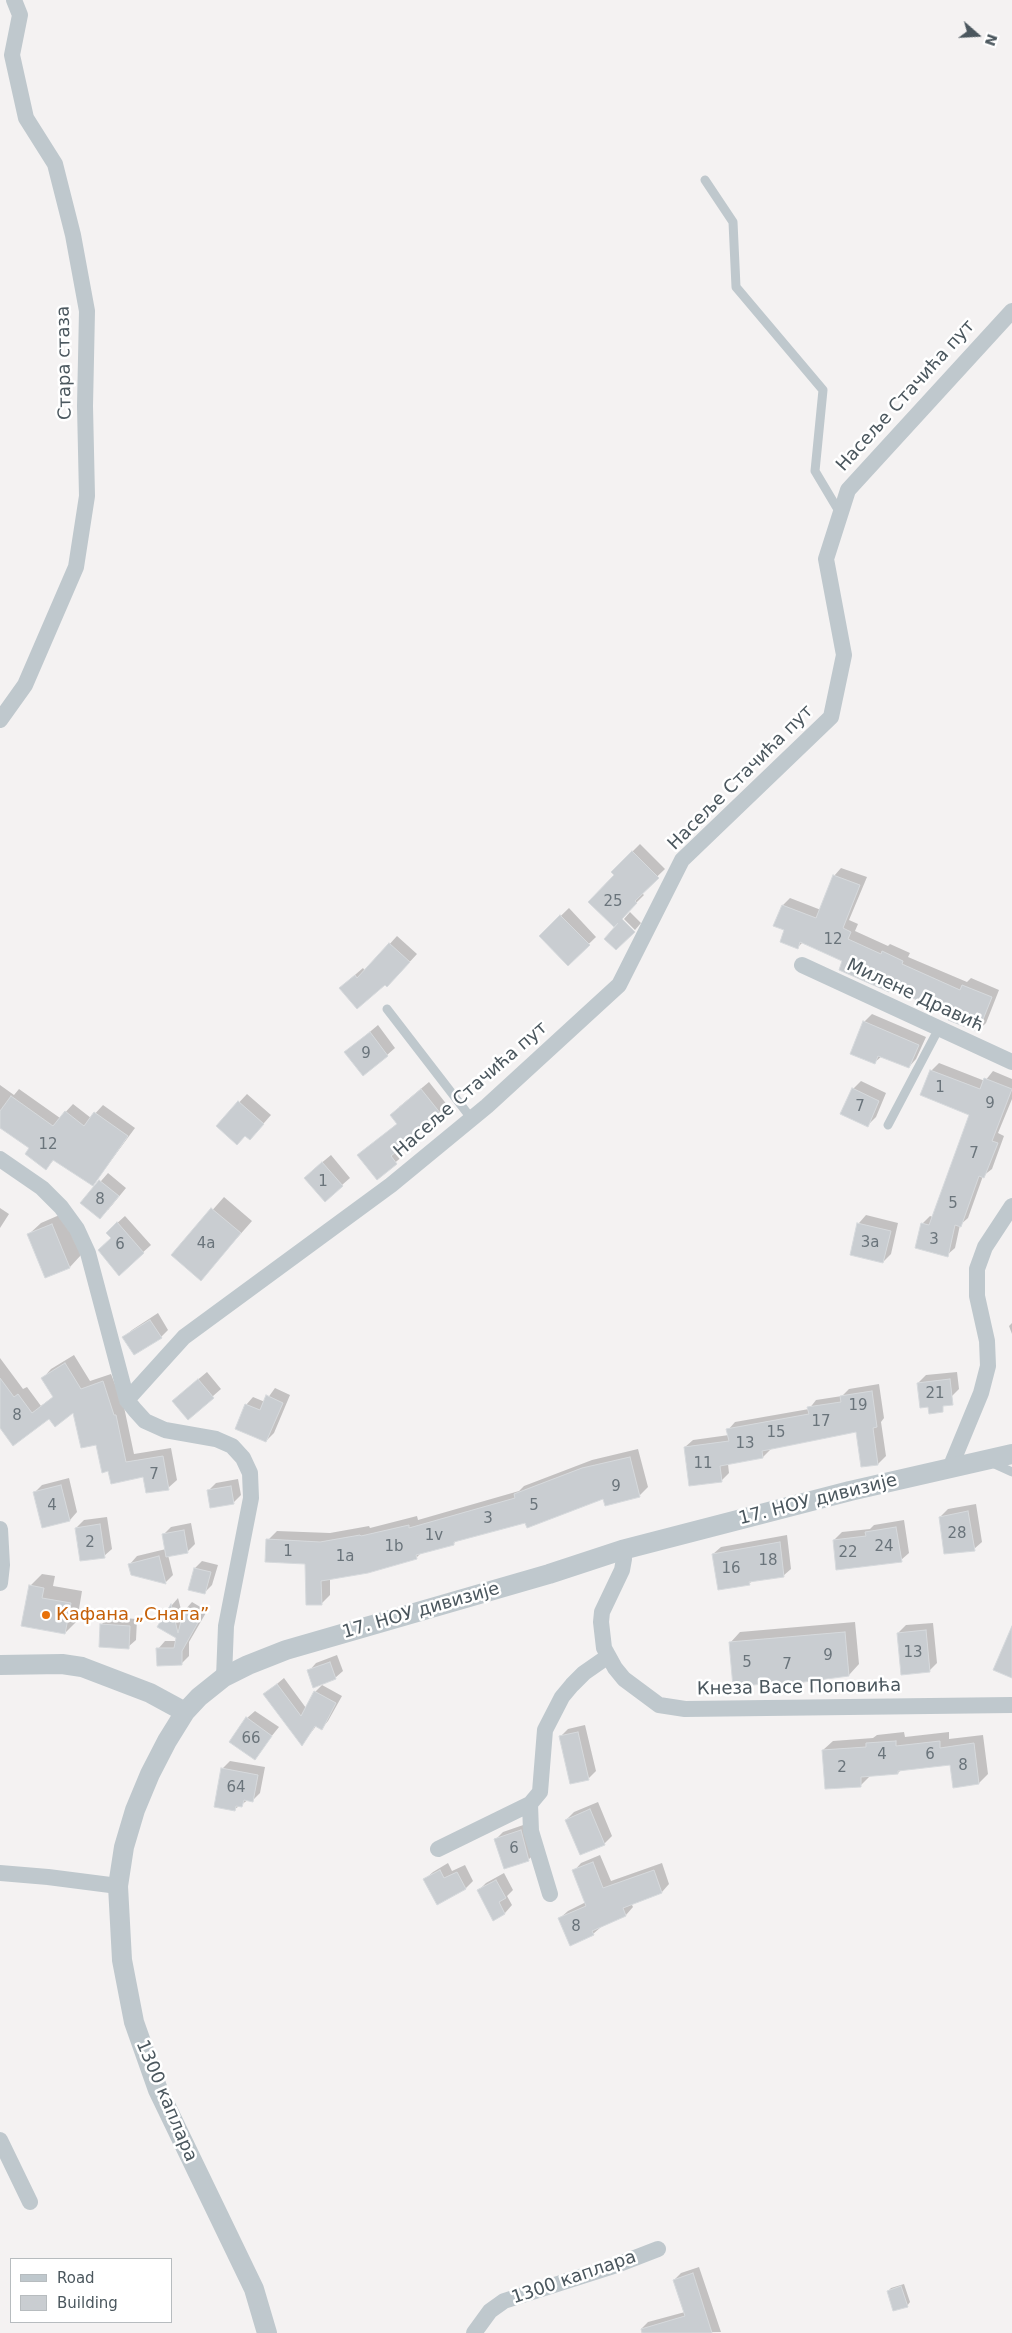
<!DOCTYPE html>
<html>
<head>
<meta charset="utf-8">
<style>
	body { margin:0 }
	#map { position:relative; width:1012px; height:2333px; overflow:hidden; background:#f4f2f2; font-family:"DejaVu Sans",sans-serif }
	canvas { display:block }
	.legend { position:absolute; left:10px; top:2258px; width:162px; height:65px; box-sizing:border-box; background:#fff; border:1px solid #b7bcbf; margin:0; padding:6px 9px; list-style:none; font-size:15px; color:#4b575e }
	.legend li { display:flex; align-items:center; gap:10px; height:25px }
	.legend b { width:25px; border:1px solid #b7bcbf }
	.north { position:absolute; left:952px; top:10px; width:50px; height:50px; -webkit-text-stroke:4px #fff; paint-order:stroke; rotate:109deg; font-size:14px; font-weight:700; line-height:20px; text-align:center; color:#4b575e }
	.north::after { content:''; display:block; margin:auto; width:18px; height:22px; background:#4b575e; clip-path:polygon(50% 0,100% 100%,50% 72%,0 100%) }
</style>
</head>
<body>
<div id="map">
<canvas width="1012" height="2333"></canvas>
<ul class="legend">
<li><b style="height:6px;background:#bfc8cd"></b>Road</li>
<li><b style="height:14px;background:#c9cdd1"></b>Building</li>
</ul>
<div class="north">N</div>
</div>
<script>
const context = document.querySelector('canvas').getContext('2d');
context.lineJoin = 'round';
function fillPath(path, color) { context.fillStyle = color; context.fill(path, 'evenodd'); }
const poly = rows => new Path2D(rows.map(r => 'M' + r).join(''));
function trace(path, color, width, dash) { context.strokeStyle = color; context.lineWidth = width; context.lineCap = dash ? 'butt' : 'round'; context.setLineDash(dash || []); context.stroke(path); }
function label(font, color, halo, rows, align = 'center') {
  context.font = font + ' "DejaVu Sans",sans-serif'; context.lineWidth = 5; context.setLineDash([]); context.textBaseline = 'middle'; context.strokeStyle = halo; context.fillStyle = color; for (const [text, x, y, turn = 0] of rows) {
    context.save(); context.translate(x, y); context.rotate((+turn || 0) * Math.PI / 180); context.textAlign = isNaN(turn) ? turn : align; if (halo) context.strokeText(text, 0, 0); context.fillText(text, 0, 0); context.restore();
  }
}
const shadow = poly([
	[640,844,665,869,641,892,644,895,614,925,616,875,612,872],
	[841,868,867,877,849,920,858,924,855,931,888,946,890,944,910,953,908,957,967,982,971,978,999,990,986,1023,978,1031,952,1013,844,961,803,942,797,948,786,930,783,905,790,898,821,910,834,876],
	[569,908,596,937,568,964,540,936],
	[630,912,641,923,635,930,624,919],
	[397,936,417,954,395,978,385,984,349,980,363,968,365,971],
	[872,1014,926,1037,916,1059,909,1067,882,1056,874,1063,864,1022],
	[378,1025,395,1048,387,1055,346,1052],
	[939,1063,985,1081,993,1071,1012,1079,1012,1099,998,1133,1004,1136,992,1169,983,1176,968,1218,960,1225,955,1248,947,1255,922,1224,930,1216,933,1217,971,1114,931,1071],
	[861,1081,886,1093,876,1117,868,1125,853,1089],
	[429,1082,448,1106,399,1148,404,1155,377,1178,359,1155,398,1123,399,1107],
	[0,1085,14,1095,19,1089,60,1118,73,1104,91,1118,103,1105,135,1128,93,1185,55,1159,45,1168,31,1148,0,1126],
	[247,1094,271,1115,257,1131,245,1134,217,1126],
	[331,1155,350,1178,342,1185,313,1170],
	[108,1173,126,1188,108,1210,82,1203],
	[224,1197,252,1221,201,1279,173,1255],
	[0,1208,9,1214,0,1228],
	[64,1213,81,1255,70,1267,29,1234,41,1223],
	[866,1215,898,1223,891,1254,883,1262,851,1254,859,1223],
	[125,1216,151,1245,119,1274,112,1238,115,1225],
	[158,1313,168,1330,161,1337,124,1337,132,1330],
	[1012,1323,1012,1334,1009,1326],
	[74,1355,90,1381,111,1374,124,1407,134,1454,171,1448,177,1480,168,1488,144,1475,109,1470,97,1443,74,1411,0,1426,0,1358,23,1389,27,1387,41,1406,54,1396,43,1378,51,1369],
	[207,1372,221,1389,188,1418,182,1393],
	[957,1372,959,1389,951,1397,918,1383,926,1375],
	[879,1384,884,1418,881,1422,886,1456,878,1464,862,1466,857,1431,771,1449,763,1457,728,1464,729,1473,722,1480,685,1447,693,1440,729,1435,728,1430,735,1422,809,1409,816,1400,842,1396,849,1389],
	[275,1388,290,1395,274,1433,266,1441,246,1405,253,1397,265,1402],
	[638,1449,648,1487,639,1496,604,1497,457,1540,454,1543,422,1552,416,1558,330,1578,330,1595,321,1604,306,1563,268,1540,277,1531,330,1533,369,1526,370,1528,417,1516,418,1520,519,1491,524,1486,592,1460],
	[69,1478,77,1512,70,1520,43,1526,35,1492,42,1485],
	[238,1479,241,1495,234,1502,208,1491,216,1483],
	[976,1504,982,1542,974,1549,940,1517,948,1509],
	[107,1517,112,1549,104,1556,76,1528,84,1520],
	[904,1520,909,1553,901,1560,834,1540,842,1532,870,1529,874,1525],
	[191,1523,195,1544,188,1551,168,1555,173,1575,165,1583,130,1564,137,1556,166,1549,163,1535,171,1527],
	[787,1535,791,1569,783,1576,753,1580,749,1584,713,1554,721,1547],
	[202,1561,218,1565,212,1585,205,1592,195,1568],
	[42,1574,55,1576,53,1586,82,1591,77,1621,65,1633,30,1586],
	[178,1598,183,1617,185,1610,192,1602,207,1611,189,1642,189,1656,181,1664,158,1649,165,1641,177,1641,178,1638,159,1626,172,1605],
	[109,1617,137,1619,136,1640,128,1647,101,1625],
	[855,1622,859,1664,849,1675,775,1684,775,1682,730,1643,740,1632],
	[933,1623,937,1663,929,1671,898,1633,906,1625],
	[337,1655,343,1671,335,1678,309,1671,316,1663],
	[284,1678,306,1708,315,1692,322,1685,342,1696,328,1721,322,1728,317,1725,302,1744,265,1694],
	[255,1711,279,1727,254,1758,247,1718],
	[585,1725,596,1771,588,1779,560,1737,568,1729],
	[904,1732,905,1737,949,1732,949,1739,983,1735,988,1774,979,1783,951,1763,902,1769,898,1773,870,1776,861,1785,823,1750,833,1741,873,1738,877,1735],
	[230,1761,265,1767,260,1793,252,1801,248,1800,235,1809,222,1769],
	[598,1802,612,1836,604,1844,580,1854,566,1820,574,1812],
	[529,1823,537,1852,529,1859,504,1868,495,1840,503,1832],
	[600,1855,611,1881,662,1863,669,1884,662,1892,631,1903,633,1907,626,1915,601,1927,593,1934,560,1918,568,1911,586,1902,574,1871,581,1863],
	[448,1863,452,1871,465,1865,473,1881,466,1888,438,1903,425,1879,433,1872],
	[504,1873,513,1890,507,1896,512,1905,505,1913,493,1919,478,1891,486,1883],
	[699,2267,721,2332,642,2333,641,2329,648,2322,685,2312,674,2280,681,2273],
	[904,2284,910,2302,907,2306,888,2291,891,2288]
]);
const building = poly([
	[632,851,659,878,635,901,637,903,622,919,635,932,616,950,604,939,618,923,614,927,588,902,614,875,611,872,632,851],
	[833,875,860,885,843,928,851,932,848,939,881,954,882,951,903,961,902,964,960,990,962,985,992,997,978,1032,948,1020,950,1014,891,989,889,992,839,970,842,961,800,942,798,949,780,942,784,930,773,926,782,905,816,918,833,875],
	[560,915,590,945,568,966,539,936,560,915],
	[389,943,410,962,387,987,385,985,357,1009,339,988,355,975,357,978,389,943],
	[863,1021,919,1045,909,1068,878,1056,875,1064,850,1054,863,1021],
	[370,1032,388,1056,363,1076,344,1052,370,1032],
	[930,1070,980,1089,984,1078,1012,1089,992,1141,998,1143,984,1178,979,1176,961,1227,955,1225,948,1257,915,1248,921,1223,929,1225,969,1115,920,1095,930,1070],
	[852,1088,879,1101,868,1127,840,1114,852,1088],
	[421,1089,441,1114,391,1156,397,1164,377,1180,357,1155,397,1124,390,1115,421,1089],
	[11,1096,53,1126,65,1111,84,1126,94,1112,128,1136,93,1186,53,1160,46,1170,25,1154,29,1148,0,1128,0,1111,11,1096],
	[238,1101,264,1124,250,1140,245,1136,237,1145,216,1126,238,1101],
	[322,1162,343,1186,325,1202,304,1178,322,1162],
	[99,1180,119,1196,100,1219,80,1203,99,1180],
	[211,1208,241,1233,201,1281,171,1255,211,1208],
	[117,1222,144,1253,119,1276,98,1250,111,1238,106,1233,117,1222],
	[857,1223,891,1231,883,1263,850,1255,857,1223],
	[52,1224,70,1268,45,1278,27,1234,52,1224],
	[150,1320,162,1338,134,1355,122,1337,150,1320],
	[65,1363,81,1389,103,1381,114,1415,116,1415,126,1462,163,1456,169,1490,146,1493,143,1477,111,1484,108,1471,102,1473,96,1445,81,1448,73,1413,55,1427,49,1419,13,1446,0,1428,0,1378,14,1397,18,1394,32,1413,53,1397,41,1378,65,1363],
	[198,1379,214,1398,188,1420,172,1401,198,1379],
	[950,1379,953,1405,943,1406,943,1412,929,1414,928,1407,920,1408,917,1383,950,1379],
	[872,1391,877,1427,873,1428,878,1465,861,1467,856,1432,762,1451,763,1458,720,1466,722,1482,689,1486,684,1447,729,1441,726,1429,809,1414,807,1407,841,1402,840,1396,872,1391],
	[266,1395,283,1403,266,1442,235,1429,245,1404,260,1410,266,1395],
	[630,1457,640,1497,605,1506,603,1499,527,1528,525,1523,454,1542,454,1545,416,1555,417,1559,368,1573,321,1581,322,1605,306,1605,305,1564,265,1562,266,1539,320,1542,360,1535,361,1536,409,1525,409,1528,515,1498,514,1494,582,1468,630,1457],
	[61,1485,70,1521,42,1528,33,1492,61,1485],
	[231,1486,234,1504,210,1508,207,1490,231,1486],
	[968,1511,975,1551,944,1554,939,1517,968,1511],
	[100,1524,105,1558,80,1561,75,1528,100,1524],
	[896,1527,902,1562,836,1570,833,1540,866,1536,865,1532,896,1527],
	[184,1530,188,1553,166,1557,162,1534,184,1530],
	[780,1542,784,1577,749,1582,750,1585,718,1590,712,1554,780,1542],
	[159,1556,166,1584,131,1575,128,1564,159,1556],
	[194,1568,211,1572,205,1594,188,1590,194,1568],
	[29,1585,44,1588,42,1598,71,1603,65,1634,21,1626,29,1585],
	[171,1604,178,1633,184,1609,200,1619,182,1651,182,1665,157,1666,156,1648,174,1648,176,1638,157,1627,171,1604],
	[100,1624,130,1626,129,1649,99,1647,100,1624],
	[1012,1626,1012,1678,993,1670,1012,1626],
	[926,1630,930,1672,901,1675,897,1633,926,1630],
	[845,1632,849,1676,774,1686,774,1683,733,1687,729,1642,845,1632],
	[330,1662,336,1679,313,1688,307,1670,330,1662],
	[277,1684,301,1716,314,1691,336,1703,322,1730,315,1726,302,1746,263,1694,277,1684],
	[246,1717,272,1736,255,1760,229,1742,246,1717],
	[578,1732,589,1780,570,1784,559,1736,578,1732],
	[896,1741,896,1746,940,1741,940,1748,974,1743,979,1784,953,1788,950,1765,898,1771,898,1774,861,1777,861,1787,825,1789,822,1750,866,1747,866,1743,896,1741],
	[221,1768,258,1775,253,1802,244,1800,242,1807,236,1806,235,1811,214,1807,221,1768],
	[590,1809,605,1845,580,1855,565,1820,590,1809],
	[521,1830,529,1861,504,1869,494,1839,521,1830],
	[593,1862,603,1888,654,1870,662,1893,623,1908,626,1916,592,1931,594,1935,570,1946,558,1918,586,1906,572,1870,593,1862],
	[440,1870,444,1878,457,1872,466,1889,437,1905,423,1879,440,1870],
	[496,1880,506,1898,499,1902,505,1914,493,1921,477,1890,496,1880],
	[693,2273,712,2333,642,2333,641,2329,685,2316,673,2280,693,2273],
	[901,2286,908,2307,893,2311,887,2291,901,2286]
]);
const service = poly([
	[705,180,733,222,736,287,823,390,815,471,840,513],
	[387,1009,471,1118],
	[888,1125,938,1030],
	[990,1462,1012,1472]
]);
const minor = poly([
	[0,720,25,685,76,567,87,496,85,406,87,311,73,235,55,164,26,118,12,55,20,15,14,0],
	[802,965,1012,1062],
	[0,1159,42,1188,61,1207,77,1229,88,1253,127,1400,135,1410,145,1421,165,1430,216,1439,232,1446,243,1458,250,1473,251,1498,226,1626,224,1677],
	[127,1400,184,1337,391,1185,487,1106,619,985,682,860,831,717,844,655,826,559,848,490,1012,311],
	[950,1468,981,1393,988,1366,987,1341,977,1296,977,1269,985,1247,1012,1206],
	[0,1529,2,1565,0,1583],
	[622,1550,624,1559,622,1570,602,1612,601,1622,604,1648,615,1668,624,1679,659,1705,685,1709,1012,1705],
	[438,1849,530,1804],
	[0,1873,48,1877,118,1886],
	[550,1894,531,1831,530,1804,540,1792,545,1730,562,1697,572,1685,584,1673,607,1657],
	[0,2140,30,2202],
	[474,2333,490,2311,504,2301,614,2266,658,2249]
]);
const tertiary = poly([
	[0,1665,62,1664,82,1667,150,1693,185,1712],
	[267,2333,254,2289,158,2090,134,2022,122,1960,118,1886,124,1847,135,1810,150,1774,167,1741,185,1712,199,1697,224,1677,248,1665,286,1650,549,1574,622,1550,850,1491,1012,1454]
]);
const markers = [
	[46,1615,5,"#e8710a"]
];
const numberNames = [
	["25",613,902],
	["12",833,940],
	["9",366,1054],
	["1",940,1088],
	["9",990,1104],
	["7",860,1107],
	["12",48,1145],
	["7",974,1154],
	["1",323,1182],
	["8",100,1200],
	["5",953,1204],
	["3",934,1240],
	["3a",870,1243],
	["4a",206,1244],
	["6",120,1245],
	["21",935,1394],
	["19",858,1406],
	["8",17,1416],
	["17",821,1422],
	["15",776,1433],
	["13",745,1444],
	["11",703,1464],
	["7",154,1475],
	["9",616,1487],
	["4",52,1506],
	["5",534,1506],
	["3",488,1519],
	["28",957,1534],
	["1v",434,1536],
	["2",90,1543],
	["1b",394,1547],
	["24",884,1547],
	["1",288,1552],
	["22",848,1553],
	["1a",345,1557],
	["18",768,1561],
	["16",731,1569],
	["13",913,1653],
	["9",828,1656],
	["5",747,1663],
	["7",787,1665],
	["66",251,1739],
	["4",882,1755],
	["6",930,1755],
	["8",963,1766],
	["2",842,1768],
	["64",236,1788],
	["6",514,1849],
	["8",576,1927]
];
const streetNames = [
	["Стара стаза",65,363,-91],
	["Насеље Стачића пут",906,396,-48],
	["Насеље Стачића пут",741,778,-45],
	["Милене Дравић",915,996,25],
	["Насеље Стачића пут",471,1090,-41],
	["17. НОУ дивизије",818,1500,-14],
	["17. НОУ дивизије",421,1611,-16],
	["Кнеза Васе Поповића",799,1688,-1],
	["1300 каплара",166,2101,67],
	["1300 каплара",574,2278,-19]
];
const foodNames = [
	["Кафана „Снага”",56,1615]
];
fillPath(shadow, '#0003');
fillPath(building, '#c9cdd1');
trace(building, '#d6d9dc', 1);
trace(service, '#bfc8cd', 9);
trace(minor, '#bfc8cd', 16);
trace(tertiary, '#bfc8cd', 20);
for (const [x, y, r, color] of markers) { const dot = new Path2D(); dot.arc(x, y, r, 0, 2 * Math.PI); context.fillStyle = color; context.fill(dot); trace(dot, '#fff', 2); }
label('15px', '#6a747b', null, numberNames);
label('18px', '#4b575e', '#fff', streetNames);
label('18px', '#c56008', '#fff', foodNames, 'left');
</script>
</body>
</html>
